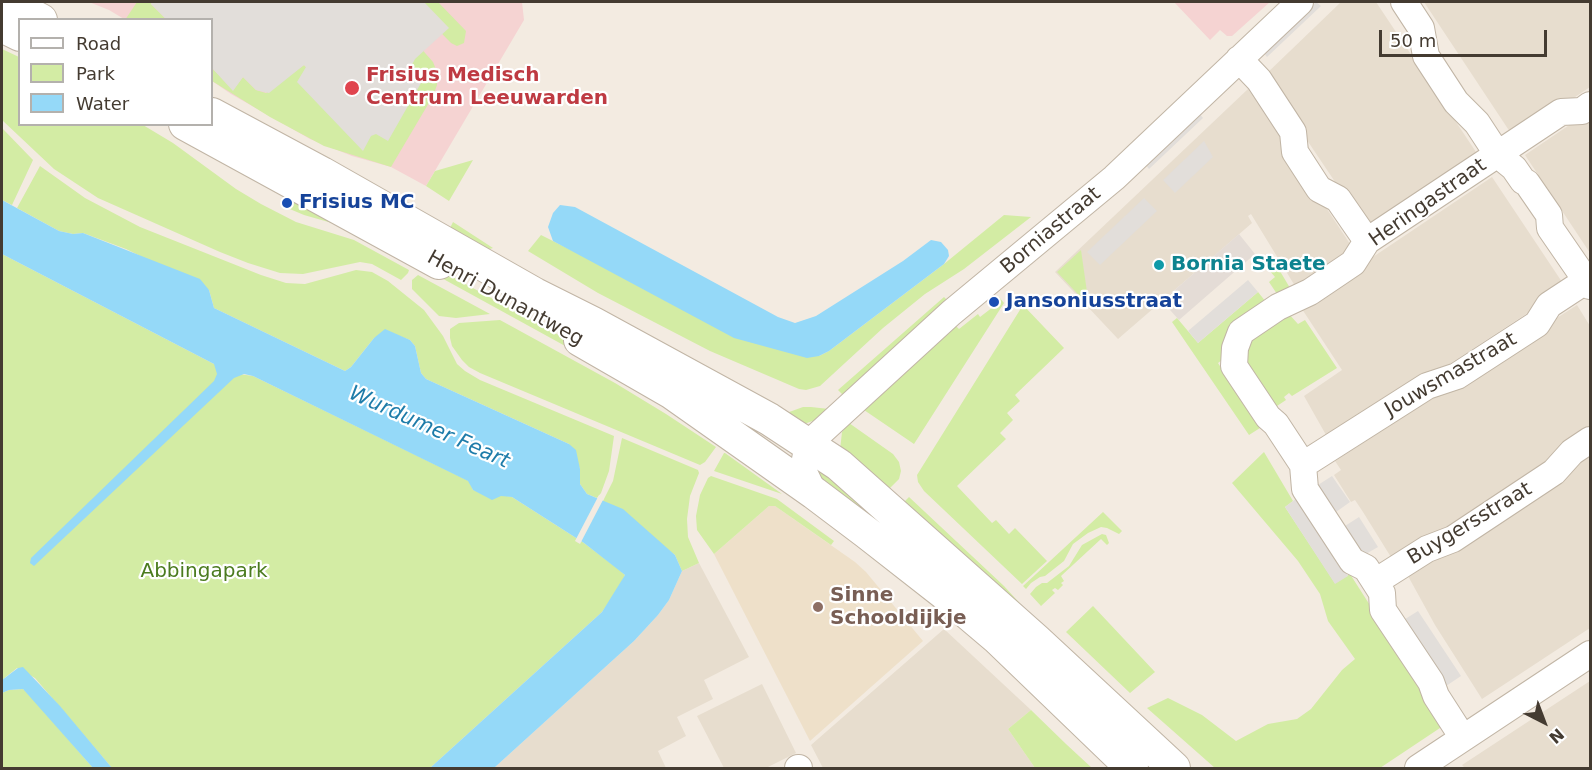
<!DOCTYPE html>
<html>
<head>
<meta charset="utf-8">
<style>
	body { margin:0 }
	#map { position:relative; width:1592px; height:770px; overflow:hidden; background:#f3ebe1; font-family:"DejaVu Sans",sans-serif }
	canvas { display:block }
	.frame { position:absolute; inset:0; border:3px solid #443b31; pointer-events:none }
	.legend { position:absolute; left:18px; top:18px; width:195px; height:108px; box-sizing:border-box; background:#fff; border:2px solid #b4b1ad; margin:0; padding:8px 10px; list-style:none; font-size:18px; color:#443b31 }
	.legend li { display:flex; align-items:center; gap:12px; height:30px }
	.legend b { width:30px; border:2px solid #b4b1ad }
	.north { position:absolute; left:1514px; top:692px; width:60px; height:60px; -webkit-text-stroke:4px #fff; paint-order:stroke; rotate:138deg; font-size:16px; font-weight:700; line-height:24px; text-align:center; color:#443b31 }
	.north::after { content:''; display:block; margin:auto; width:21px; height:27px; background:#443b31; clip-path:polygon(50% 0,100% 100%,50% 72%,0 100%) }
	.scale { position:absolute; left:1379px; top:30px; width:168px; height:27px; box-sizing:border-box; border:3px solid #443b31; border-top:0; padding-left:8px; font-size:18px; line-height:21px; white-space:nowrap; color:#443b31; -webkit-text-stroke:4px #fff; paint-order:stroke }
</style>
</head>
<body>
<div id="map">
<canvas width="1592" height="770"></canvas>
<div class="frame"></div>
<ul class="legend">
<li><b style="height:8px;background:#fff"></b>Road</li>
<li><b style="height:16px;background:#d3eca4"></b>Park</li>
<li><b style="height:16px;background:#95d9f8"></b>Water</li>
</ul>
<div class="north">N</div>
<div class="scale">50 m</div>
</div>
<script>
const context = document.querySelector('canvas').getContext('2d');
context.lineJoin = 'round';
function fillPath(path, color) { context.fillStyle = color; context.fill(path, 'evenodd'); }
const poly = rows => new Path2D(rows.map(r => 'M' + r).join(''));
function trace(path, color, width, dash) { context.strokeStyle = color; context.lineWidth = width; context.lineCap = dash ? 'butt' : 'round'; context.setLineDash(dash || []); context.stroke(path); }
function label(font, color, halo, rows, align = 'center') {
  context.font = font + ' "DejaVu Sans",sans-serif'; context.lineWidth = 4.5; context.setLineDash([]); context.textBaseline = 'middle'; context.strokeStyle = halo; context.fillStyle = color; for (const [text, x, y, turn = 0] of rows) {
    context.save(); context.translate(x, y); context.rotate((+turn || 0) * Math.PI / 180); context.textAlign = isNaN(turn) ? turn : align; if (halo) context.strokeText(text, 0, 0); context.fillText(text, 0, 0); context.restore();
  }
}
const residential = poly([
	[1341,2,1376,2,1482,161,1370,234,1264,76],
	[1424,2,1590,2,1590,87,1514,138],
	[1248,89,1352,247,1295,286,1251,214,1248,216,1252,223,1118,339,1055,272],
	[1590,111,1590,253,1525,155],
	[1492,177,1566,288,1330,442,1304,396,1342,370,1300,306],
	[1577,305,1590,326,1590,433,1394,562,1363,512,1355,500,1351,502,1334,475,1341,470,1335,461],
	[1590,456,1590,628,1482,699,1435,625,1408,576],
	[699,563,749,657,704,680,713,699,677,717,686,736,658,751,666,768,494,768,634,641,658,615,669,600,682,571],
	[944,629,1031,710,1008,729,1035,768,823,768,811,745],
	[1590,681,1590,768,1465,768,1462,765],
	[762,684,796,753,766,768,724,768,697,716]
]);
const industrial = poly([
	[1239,234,1255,254,1179,320,1162,301]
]);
const education = poly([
	[769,506,775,506,855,562,866,572,923,641,810,741,714,554]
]);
const medical = poly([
	[89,2,522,2,524,20,426,186,391,167,352,156,310,139,231,94,212,81,212,20,124,19,109,10],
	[1174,2,1270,2,1232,36,1227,36,1220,30,1210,40]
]);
const green = poly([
	[137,2,152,2,151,4,166,19,125,20],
	[411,2,438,2,466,31,464,43,457,46,451,43],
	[411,37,433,62,437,72,437,85,433,96,391,167,324,146,270,117,212,81,212,68,233,90,243,77,256,90,266,93,304,65,371,135,376,133,388,140,408,75],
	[2,49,19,57,20,124,143,125,173,143,236,189,261,204,296,222,354,240,409,270,408,273,401,280,372,264,360,262,303,274,280,273,248,263,220,252,98,198,54,169,2,120],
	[2,128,33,160,12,205,2,200],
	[473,160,449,201,426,186,435,171],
	[40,166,85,198,140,227,261,275,286,283,305,284,356,270,372,272,388,281,424,310,443,336,457,364,465,371,480,380,614,436,609,471,601,493,597,498,587,494,580,484,580,469,569,444,426,379,421,373,415,346,410,340,394,334,374,338,351,367,345,371,214,308,209,290,126,249,83,233,73,234,59,231,17,208],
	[290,199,346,227,304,215,285,207],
	[1004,215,1031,217,964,269,925,294,883,328,820,386,806,390,799,389,710,351,598,293,528,251,541,235,597,263,819,356,829,351,944,264],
	[453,222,493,248,476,253,446,236],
	[1081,250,1089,306,1057,272],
	[2,254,214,364,239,374,253,376,469,481,473,490,512,497,584,543,617,568,625,575,619,588,602,612,430,768,112,768,35,678,17,668,2,680],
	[1271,256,1290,288,1277,294,1269,282,1275,277,1263,263],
	[429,264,597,356,587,358,427,270],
	[418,275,490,314,456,318,439,316,412,289,412,280],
	[1258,292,1266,302,1229,329,1222,348,1222,360,1218,363,1260,428,1249,435,1172,322,1177,318,1198,343],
	[944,297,948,301,843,395,838,390],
	[999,297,1004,303,914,444,864,410,954,324,959,329,978,314,980,317,993,307,991,303],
	[1023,305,1064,348,1015,395,1020,401,1007,413,1013,420,1000,433,1006,439,957,486,992,523,996,520,1009,534,1015,528,1047,561,1022,584,924,491,918,482,917,475],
	[1288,313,1298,324,1305,320,1337,368,1292,396,1289,393,1284,397,1286,400,1274,408,1245,364,1252,335],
	[500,320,615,383,666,414,716,447,705,462,700,465,480,373,469,367,462,360,452,346,450,338,450,329,459,323],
	[803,407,811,407,829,409,818,419,807,423,802,423,781,415],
	[849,423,893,454,899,462,901,471,899,479,884,494,840,450,842,432],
	[622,438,698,470,699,473,690,496,687,519,688,537,699,563,682,571,675,555,603,501,613,481],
	[1264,452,1293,501,1285,507,1335,583,1350,574,1446,724,1380,768,1215,768,1147,708,1168,698,1202,715,1236,741,1268,724,1297,719,1311,709,1342,670,1355,659,1328,621,1320,594,1298,561,1232,483],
	[724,453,725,453,782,494,714,471],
	[811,466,873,505,860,517,826,494],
	[711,476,777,499,834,541,831,545,775,506,769,506,714,554,697,530,696,516,700,495,708,478],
	[909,497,1004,586,1037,622,898,508],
	[1103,512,1122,531,1119,534,1107,528,1101,527,1088,533,1073,544,1064,561,1045,576,1040,577,1031,583,1026,589,1023,586],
	[1102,534,1106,535,1109,543,1107,545,1101,539,1061,576,1064,581,1061,583,1063,585,1058,590,1055,588,1052,590,1055,593,1041,606,1030,594,1036,587,1042,583,1047,583,1069,566,1082,545],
	[1093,606,1155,672,1130,693,1066,632],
	[23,689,31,696,93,768,2,768,2,693,9,690],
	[1031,710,1066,744,1092,768,1035,768,1008,729]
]);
const parking = poly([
	[152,2,424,2,449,28,415,59,407,74,421,83,388,141,376,134,371,136,363,151,297,82,306,67,304,65,269,93,256,90,243,77,233,91,212,68,212,20,166,19,151,4],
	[1316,2,1321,6,1267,57,1263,52],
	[1199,113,1203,118,1149,169,1145,164],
	[1204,141,1213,157,1175,193,1163,180],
	[1144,198,1157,211,1100,265,1087,252],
	[1248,280,1258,292,1198,343,1188,331],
	[1332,476,1350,502,1336,512,1318,485],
	[1297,498,1348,576,1335,584,1285,507],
	[1359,517,1378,547,1364,555,1345,526],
	[1418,611,1461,676,1446,686,1402,621]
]);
const water = poly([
	[2,200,59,231,73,234,83,233,200,279,209,290,214,308,345,371,351,367,374,338,385,329,410,340,415,346,421,373,426,379,569,444,576,450,580,469,580,484,587,494,623,509,675,555,682,571,669,600,658,615,634,641,494,768,430,768,602,612,625,575,584,543,512,497,501,496,492,500,473,490,468,481,253,376,244,374,234,378,34,566,30,563,31,558,214,381,217,374,214,364,2,254],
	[560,205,575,207,778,317,795,323,816,316,903,261,931,240,941,242,948,250,949,256,944,264,829,351,819,356,807,358,734,338,553,241,548,227,553,213],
	[23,667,60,706,112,768,93,768,23,689,9,690,2,693,2,680,18,668]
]);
const pier = poly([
	[599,495,604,498,580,544,575,541]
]);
const minor = poly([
	[1404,2,1421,28,1426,56,1456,102,1477,123,1498,155,1514,168,1523,181,1527,183,1549,215,1550,228,1590,286],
	[1239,59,1259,80,1293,132,1295,152,1319,189,1338,199,1367,241],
	[1303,465,1427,386,1457,376,1537,324,1549,305,1590,278],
	[814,493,803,470,808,444,951,313,1114,178,1300,2],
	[1375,582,1427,549,1453,539,1554,472,1572,452,1590,440],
	[1463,738,1436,696,1431,682,1383,610,1382,593,1366,568,1352,561,1305,489,1303,465,1276,424,1268,417,1234,366,1235,348,1241,332,1278,307,1310,292,1353,263,1367,241,1561,112,1582,111,1590,105],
	[798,768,799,768],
	[1418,768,1590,654]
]);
const tertiary = poly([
	[7,2,41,20],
	[2,26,20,35],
	[212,114,322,173,535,294,593,323,769,419,839,465,1036,640,1174,768],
	[185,124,439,263],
	[580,340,672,393,814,493,867,533,945,594,997,638,1132,768]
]);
const markers = [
	[352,88,8,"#e0444e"],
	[287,203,6,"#1a4fb4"],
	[1159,265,6,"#0f9aa8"],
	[994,302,6,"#1a4fb4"],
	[818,607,6,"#8d6e63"]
];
const healthNames = [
	["Frisius Medisch",366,76],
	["Centrum Leeuwarden",366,99]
];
const transitNames = [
	["Frisius MC",299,203],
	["Jansoniusstraat",1006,302]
];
const streetNames = [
	["Heringastraat",1428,203,-35],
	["Borniastraat",1051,231,-40],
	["Henri Dunantweg",505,299,29],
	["Jouwsmastraat",1451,375,-30],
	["Buygersstraat",1470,524,-31]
];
const cultureNames = [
	["Bornia Staete",1171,265]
];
const parkNames = [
	["Abbingapark",204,572]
];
const educationNames = [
	["Sinne",830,596],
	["Schooldijkje",830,619]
];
const waterNames = [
	["Wurdumer Feart",429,428,24]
];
fillPath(residential, '#e7ddce');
fillPath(industrial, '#e4dcd6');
fillPath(education, '#eee0c9');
fillPath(medical, '#f5d3d2');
fillPath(green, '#d3eca4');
fillPath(parking, '#e2deda');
fillPath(water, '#95d9f8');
fillPath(pier, '#f3ebe1');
trace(minor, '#c1b5a5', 28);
trace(tertiary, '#c1b5a5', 34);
trace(minor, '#fff', 26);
trace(tertiary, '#fff', 32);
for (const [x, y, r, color] of markers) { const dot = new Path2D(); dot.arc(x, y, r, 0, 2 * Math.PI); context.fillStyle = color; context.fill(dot); trace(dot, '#fff', 2); }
label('bold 20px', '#be3a42', '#fff', healthNames, 'left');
label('bold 20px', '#164399', '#fff', transitNames, 'left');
label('20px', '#443b31', '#fff', streetNames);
label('bold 20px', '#0d838f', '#fff', cultureNames, 'left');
label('20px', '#4b7b1f', '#fff', parkNames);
label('bold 20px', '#785e54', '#fff', educationNames, 'left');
label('italic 21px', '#1e7ca9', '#fff', waterNames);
</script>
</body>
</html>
